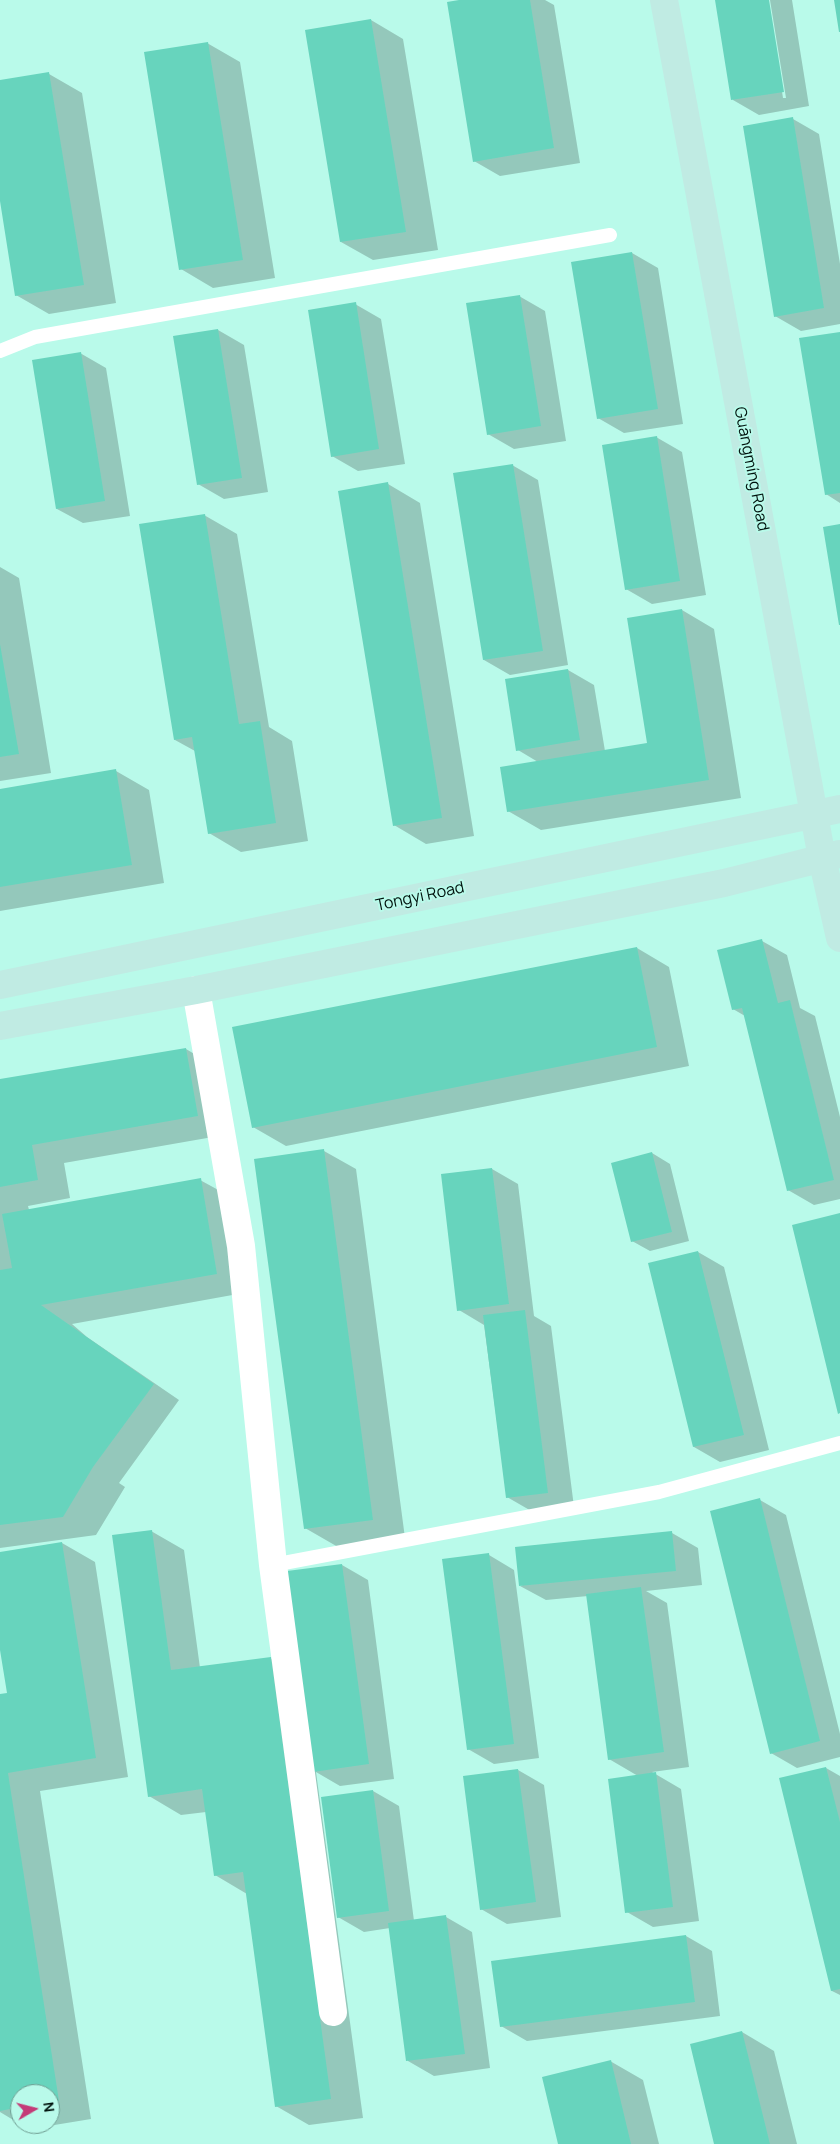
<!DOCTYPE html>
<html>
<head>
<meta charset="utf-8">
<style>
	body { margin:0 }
	#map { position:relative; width:840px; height:2144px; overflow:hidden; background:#b9faea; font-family:Manrope,sans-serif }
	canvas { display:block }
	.north { position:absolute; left:10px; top:2084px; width:50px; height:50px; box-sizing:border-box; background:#b9faea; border:1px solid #6f9d92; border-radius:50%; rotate:82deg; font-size:14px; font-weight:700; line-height:20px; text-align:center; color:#00120d }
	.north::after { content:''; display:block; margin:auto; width:18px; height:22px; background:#c43b78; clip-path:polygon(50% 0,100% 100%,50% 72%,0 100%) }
</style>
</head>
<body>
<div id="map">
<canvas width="840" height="2144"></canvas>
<div class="north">N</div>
</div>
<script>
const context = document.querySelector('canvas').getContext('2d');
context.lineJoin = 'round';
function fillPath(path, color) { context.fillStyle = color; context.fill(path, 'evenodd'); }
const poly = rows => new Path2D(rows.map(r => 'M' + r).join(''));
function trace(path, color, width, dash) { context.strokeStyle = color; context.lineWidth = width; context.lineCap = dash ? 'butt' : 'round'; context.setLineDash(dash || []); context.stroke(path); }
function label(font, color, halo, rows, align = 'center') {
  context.font = font + ' Manrope,sans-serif'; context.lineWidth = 4; context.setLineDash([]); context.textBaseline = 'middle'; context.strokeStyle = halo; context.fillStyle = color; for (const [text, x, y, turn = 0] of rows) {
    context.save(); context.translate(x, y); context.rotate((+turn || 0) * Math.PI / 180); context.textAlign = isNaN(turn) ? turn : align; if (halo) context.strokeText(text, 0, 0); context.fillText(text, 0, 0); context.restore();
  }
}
const shadow = poly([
	[467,0,545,0,554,5,580,163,500,176,474,161],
	[716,0,768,0,783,98,786,98,770,0,792,0,809,106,759,115,733,100],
	[371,20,403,39,438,250,373,260,341,242],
	[207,43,240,62,275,278,213,288,181,269],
	[49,74,82,93,116,303,49,314,16,295,0,193,0,82],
	[793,119,819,134,840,264,840,324,801,331,775,316],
	[632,253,658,268,683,424,624,433,598,418],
	[519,296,545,311,566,441,514,449,488,434],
	[355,304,381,319,405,464,358,471,332,456],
	[218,330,244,345,268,492,224,499,198,484],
	[840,333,840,503,826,494],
	[80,353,106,368,130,516,83,523,57,509],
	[656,437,682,452,706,595,652,604,626,589],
	[512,465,538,480,568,665,510,675,484,660],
	[388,484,420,503,474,836,426,844,394,825],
	[204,515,237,534,269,727,292,741,308,841,241,852,209,833,195,751,175,740],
	[0,567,19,578,51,773,0,781],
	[682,610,714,629,741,798,541,830,508,811,538,762,518,750,568,670,594,685,605,751,648,744],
	[116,771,149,790,164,883,0,911,0,790],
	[762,941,787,955,800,1008,815,1016,840,1117,840,1199,814,1205,788,1190,745,1016,733,1009],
	[637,948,669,967,689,1066,286,1146,253,1127],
	[186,1049,218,1068,230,1134,64,1163,70,1198,28,1206,29,1210,200,1180,233,1198,249,1292,72,1324,87,1337,179,1400,119,1483,125,1487,96,1535,0,1548,0,1080],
	[324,1151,356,1169,405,1538,338,1547,305,1528],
	[652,1153,670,1164,689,1241,650,1251,632,1241],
	[492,1169,518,1184,534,1316,551,1326,574,1507,533,1512,507,1497,484,1325,459,1310],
	[698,1252,724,1267,769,1450,720,1462,694,1447,649,1264],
	[760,1500,786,1515,840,1734,840,1757,797,1768,771,1753],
	[151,1531,184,1550,200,1668,270,1658,302,1676,342,1565,368,1580,394,1779,340,1786,316,1772,363,2118,309,2125,276,2106,247,1894,215,1875,206,1812,181,1815,149,1796],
	[672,1533,698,1548,702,1585,646,1591,667,1603,689,1767,652,1772,681,1789,699,1921,653,1927,627,1912,638,1776,609,1759,588,1596,546,1600,520,1586],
	[62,1543,95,1562,128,1777,40,1791,91,2119,30,2129,21,2124,50,2124,50,2094,20,2094,20,2124,0,2112,0,1695,8,1694,0,1641,0,1553],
	[489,1555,514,1570,539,1758,494,1764,468,1749],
	[826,1768,840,1776,840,1995,832,1991],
	[518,1770,544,1785,561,1917,507,1924,481,1909],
	[373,1791,399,1806,414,1921,446,1917,472,1932,490,2068,434,2076,408,2061,390,1928,364,1932,338,1917],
	[686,1936,712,1951,720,2016,527,2041,501,2026],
	[742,2032,774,2051,797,2144,715,2144],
	[610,2061,643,2080,659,2144,560,2144]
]);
const building = poly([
	[459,0,530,0,554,148,473,162,447,2],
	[715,0,769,0,784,92,731,100],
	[834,0,840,0,840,32,839,32],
	[371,19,406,232,340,242,305,30],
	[208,42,243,260,179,270,144,52],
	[49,72,84,285,15,296,0,201,0,80],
	[793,117,824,308,774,317,743,126],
	[632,252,658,409,597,419,571,262],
	[520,295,541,426,487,435,466,303],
	[356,302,379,449,331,457,308,310],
	[218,329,242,478,197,485,173,336],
	[840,332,840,493,825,495,799,338],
	[81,352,105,501,56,509,32,360],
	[657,436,680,581,625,590,602,445],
	[513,464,543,651,483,660,453,473],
	[388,482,442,818,393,826,338,491],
	[205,514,239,724,260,721,276,823,208,834,192,737,174,740,139,524],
	[840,524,840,625,839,625,823,527],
	[682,609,709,780,507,812,500,767,647,743,627,618],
	[0,644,19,754,0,757],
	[568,669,580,740,516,751,505,679],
	[116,769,132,865,0,887,0,789],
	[762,939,778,1003,790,1000,834,1180,787,1191,742,1008,732,1010,717,950],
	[637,947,657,1047,252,1128,232,1027],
	[186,1048,198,1116,32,1145,38,1180,0,1187,0,1079],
	[324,1149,373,1520,304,1529,254,1159],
	[652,1152,672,1232,631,1242,611,1163],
	[492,1168,509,1304,457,1311,441,1174],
	[201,1178,217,1274,41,1305,154,1384,93,1467,63,1517,0,1525,0,1270,12,1268,2,1214],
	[840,1213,840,1413,838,1414,792,1225],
	[698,1251,744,1435,693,1447,648,1263],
	[525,1310,548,1493,506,1498,483,1315],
	[760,1498,820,1741,770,1754,710,1511],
	[152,1530,171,1670,271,1657,331,2099,275,2107,243,1872,214,1876,202,1789,148,1797,112,1535],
	[672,1531,676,1571,519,1586,515,1547],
	[62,1542,96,1758,8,1773,59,2101,50,2103,50,2094,20,2094,20,2107,0,2111,0,1694,7,1693,0,1650,0,1552],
	[489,1553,514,1744,467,1750,442,1559],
	[342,1564,369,1764,313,1772,287,1571],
	[641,1587,664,1752,608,1760,586,1594],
	[826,1767,840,1822,840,1989,831,1991,779,1778],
	[518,1769,536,1902,480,1910,463,1776],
	[656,1772,673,1907,625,1913,608,1779],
	[373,1790,389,1911,337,1918,321,1797],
	[446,1915,465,2054,406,2061,388,1923],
	[686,1935,695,2002,500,2027,491,1961],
	[742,2031,770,2144,714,2144,690,2044],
	[611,2060,631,2144,558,2144,542,2077]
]);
const lane = poly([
	[0,351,35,337,610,235],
	[273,1565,659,1492,840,1443]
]);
const street = poly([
	[196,990,241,1246,273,1565,333,2012]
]);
const secondary = poly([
	[664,0,822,858,840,938],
	[0,985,840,809],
	[0,1026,196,990,724,883,839,854]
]);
const streetNames = [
	["Guāngmíng Road",751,469,79],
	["Tongyi Road",420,897,-12]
];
fillPath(shadow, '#0003');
fillPath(building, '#67d4bd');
trace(lane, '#fff', 14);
trace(street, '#fff', 28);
trace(secondary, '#c0ebe3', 28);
label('16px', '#00120d', '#b9faea', streetNames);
</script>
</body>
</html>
